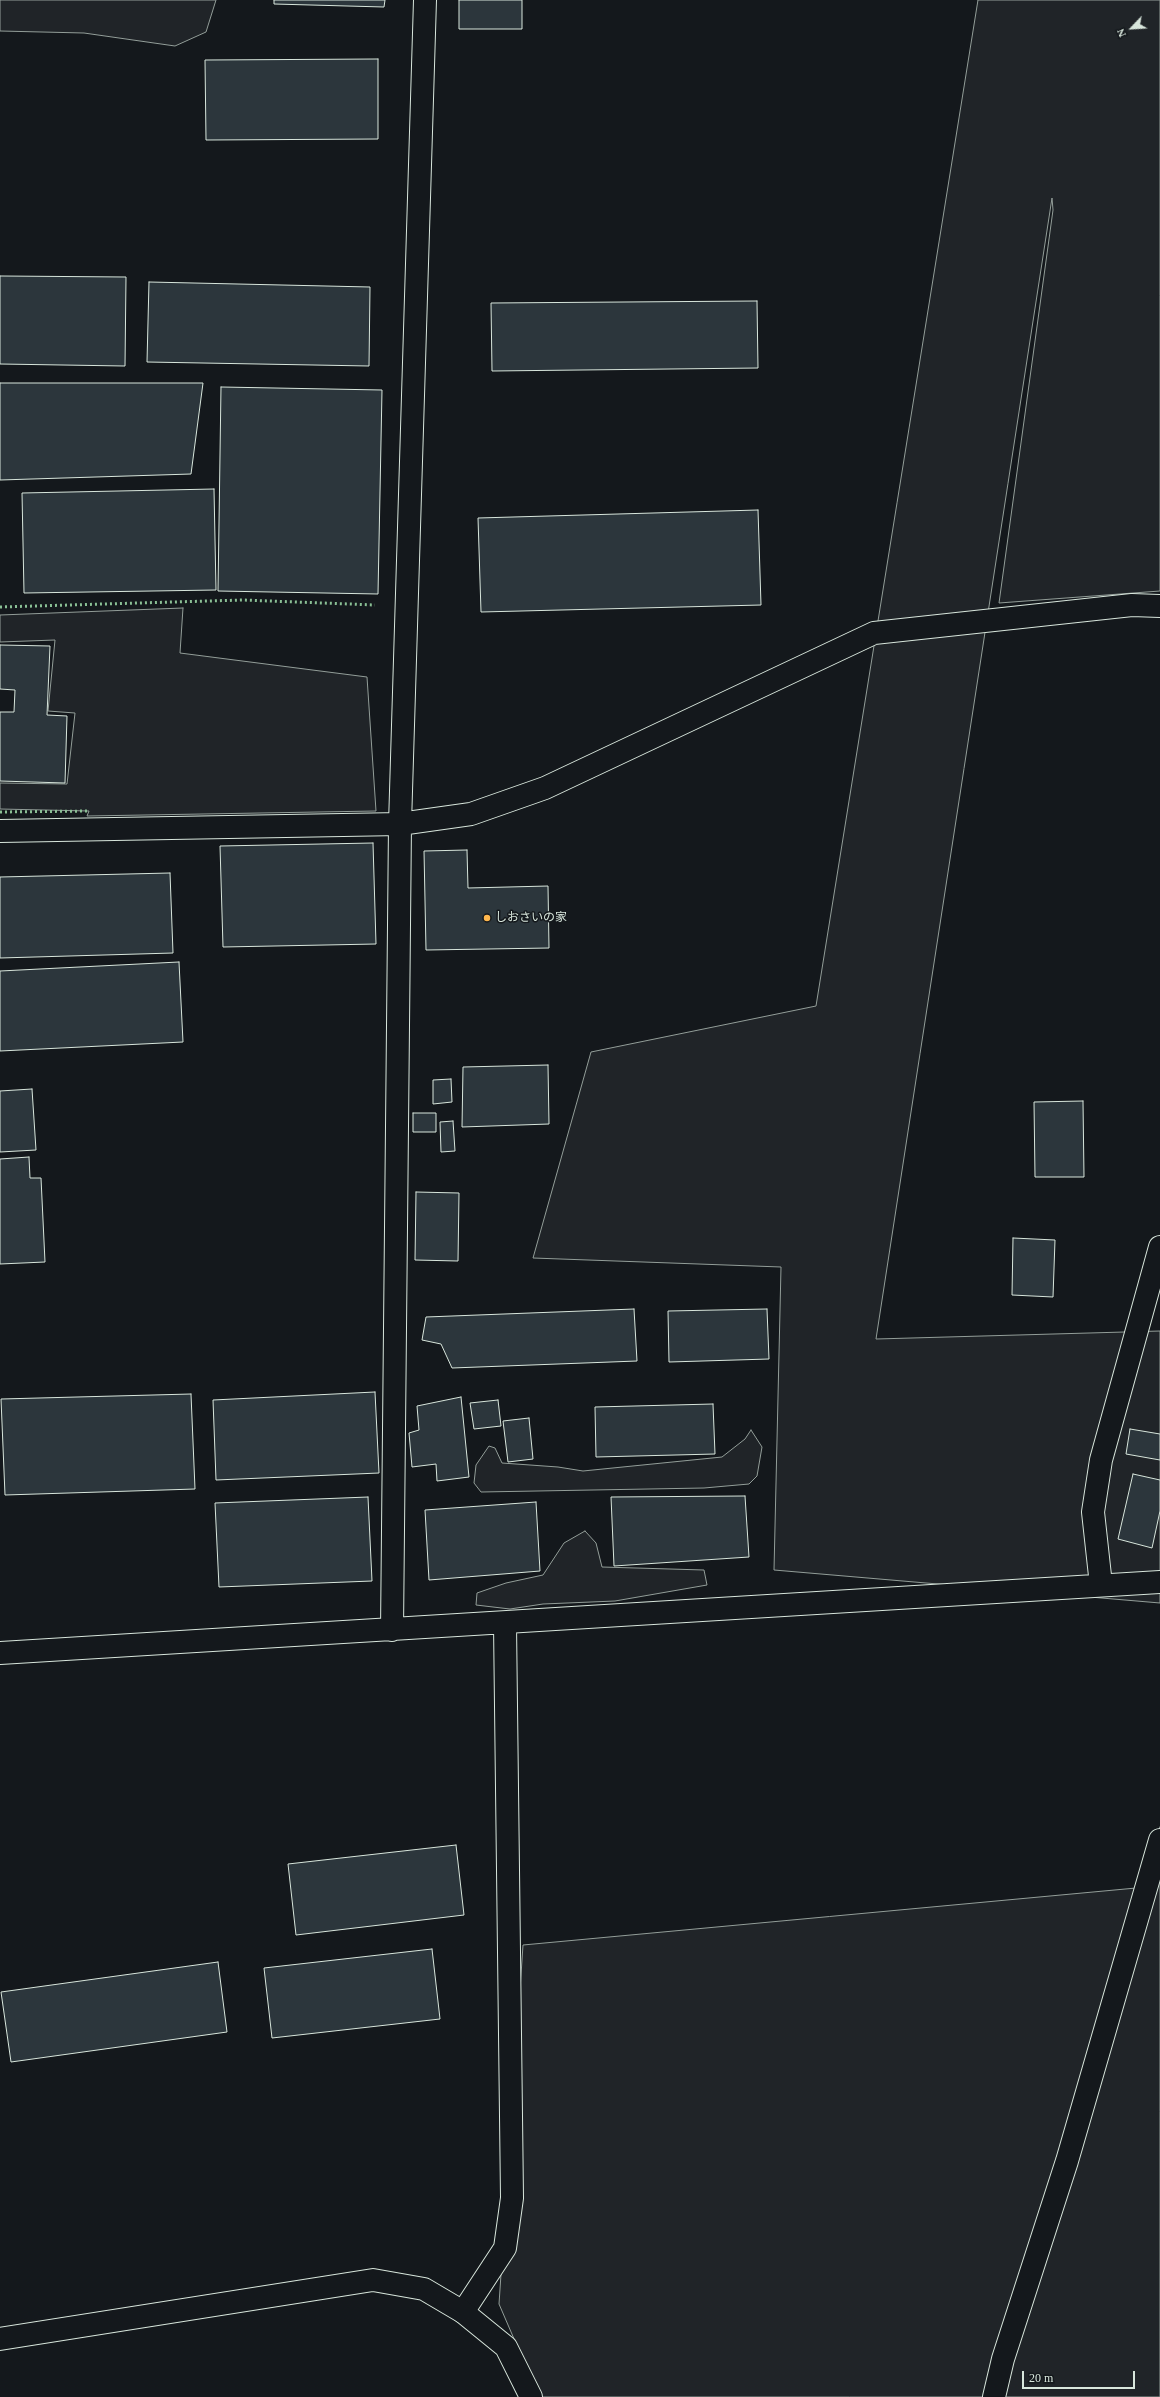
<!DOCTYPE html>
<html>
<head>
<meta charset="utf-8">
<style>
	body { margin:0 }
	#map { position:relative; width:1160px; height:2397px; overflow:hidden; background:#14181c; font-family:"Times New Roman",serif }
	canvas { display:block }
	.north { position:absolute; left:1112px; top:8px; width:40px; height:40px; -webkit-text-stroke:3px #14181c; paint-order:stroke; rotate:245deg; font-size:11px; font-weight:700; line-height:16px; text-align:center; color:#d8e6dc }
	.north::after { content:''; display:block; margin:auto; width:14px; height:18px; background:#d8e6dc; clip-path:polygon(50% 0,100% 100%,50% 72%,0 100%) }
	.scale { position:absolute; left:1022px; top:2371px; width:113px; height:18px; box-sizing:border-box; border:2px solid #d8e6dc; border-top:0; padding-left:5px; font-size:12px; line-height:14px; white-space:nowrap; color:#d8e6dc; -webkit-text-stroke:3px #14181c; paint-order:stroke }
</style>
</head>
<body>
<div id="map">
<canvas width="1160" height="2397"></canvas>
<div class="north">N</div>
<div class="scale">20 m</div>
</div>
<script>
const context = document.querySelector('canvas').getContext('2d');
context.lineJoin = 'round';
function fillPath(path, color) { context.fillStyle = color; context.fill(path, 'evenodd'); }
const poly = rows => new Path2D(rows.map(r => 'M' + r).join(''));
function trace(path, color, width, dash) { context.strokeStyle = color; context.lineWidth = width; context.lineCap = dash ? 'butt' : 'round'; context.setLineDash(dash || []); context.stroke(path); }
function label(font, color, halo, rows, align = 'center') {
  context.font = font + ' "Times New Roman","Noto Sans JP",serif'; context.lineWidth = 3; context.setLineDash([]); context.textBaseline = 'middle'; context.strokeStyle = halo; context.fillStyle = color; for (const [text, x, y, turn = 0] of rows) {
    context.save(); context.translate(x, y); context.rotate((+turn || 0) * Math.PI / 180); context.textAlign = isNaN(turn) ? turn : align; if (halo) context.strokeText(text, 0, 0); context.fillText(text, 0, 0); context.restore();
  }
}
const green = poly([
	[0,0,216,0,206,32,175,46,84,33,0,31,0,0],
	[978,0,1160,0,1160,591,999,603,1053,210,1052,198,876,1339,1160,1331,1160,1603,774,1570,781,1267,533,1258,591,1052,816,1006,978,0],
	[183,608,180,653,367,677,376,811,87,816,89,811,0,809,0,783,67,784,75,713,48,711,55,640,0,642,0,615,183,608],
	[751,1430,762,1447,757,1476,749,1484,704,1488,481,1492,474,1483,476,1465,489,1446,495,1448,502,1463,558,1467,583,1471,722,1457,745,1439,751,1430],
	[585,1531,596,1543,602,1567,704,1570,707,1585,615,1601,543,1604,510,1609,476,1605,477,1593,506,1583,543,1575,564,1543,585,1531],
	[1160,1827,1160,2397,539,2397,499,2304,523,1945,1136,1888,1160,1827]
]);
const building = poly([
	[274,0,385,0,384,7,274,4,274,0],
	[459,0,522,0,522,29,459,29,459,0],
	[378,59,378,139,206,140,205,60,378,59],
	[0,276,126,277,125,366,0,364,0,276],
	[149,282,370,287,369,366,147,362,149,282],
	[757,301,758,368,492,371,491,303,757,301],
	[0,383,203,383,191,474,0,480,0,383],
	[221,387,382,390,378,594,218,591,221,387],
	[214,489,216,590,24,593,22,493,214,489],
	[758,510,761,605,481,612,478,518,758,510],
	[0,645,50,646,47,715,67,716,65,783,0,781,0,712,14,712,15,690,0,689,0,645],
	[373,843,376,944,223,947,220,846,373,843],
	[467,850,468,888,548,886,549,948,426,950,424,851,467,850],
	[170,873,173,953,0,958,0,877,170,873],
	[179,962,183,1042,0,1051,0,971,179,962],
	[548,1065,549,1124,462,1127,463,1067,548,1065],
	[451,1079,452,1102,433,1104,433,1080,451,1079],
	[32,1089,36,1150,0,1152,0,1091,32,1089],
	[1083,1101,1084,1177,1035,1177,1034,1102,1083,1101],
	[413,1113,436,1113,436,1132,413,1132,413,1113],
	[453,1121,455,1151,441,1152,440,1122,453,1121],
	[29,1157,30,1178,41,1178,45,1262,0,1264,0,1159,29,1157],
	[416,1192,459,1193,458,1261,415,1260,416,1192],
	[1013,1238,1055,1240,1053,1297,1012,1295,1013,1238],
	[634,1309,637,1361,452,1368,441,1344,422,1340,426,1317,634,1309],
	[767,1309,769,1359,669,1362,668,1311,767,1309],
	[375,1392,379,1473,216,1480,213,1400,375,1392],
	[191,1394,195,1489,5,1495,1,1399,191,1394],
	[461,1397,469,1477,437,1481,436,1464,412,1467,409,1433,419,1430,417,1406,461,1397],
	[498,1400,501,1426,474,1429,470,1403,498,1400],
	[713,1404,715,1454,596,1457,595,1407,713,1404],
	[529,1418,533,1459,508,1462,503,1421,529,1418],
	[1130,1429,1160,1434,1160,1460,1126,1454,1130,1429],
	[1133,1474,1160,1480,1160,1511,1152,1548,1118,1539,1133,1474],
	[745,1496,749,1557,614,1566,611,1497,745,1496],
	[368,1497,372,1581,219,1587,215,1503,368,1497],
	[536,1502,540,1571,429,1580,425,1510,536,1502],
	[456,1845,464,1915,296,1935,288,1864,456,1845],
	[432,1949,440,2019,272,2038,264,1968,432,1949],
	[218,1962,227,2032,11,2062,1,1992,218,1962]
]);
const street = poly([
	[0,831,400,824,471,814,545,788,874,633,1132,605,1160,606],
	[1101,1585,1093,1512,1101,1460,1160,1247],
	[392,1630,400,824,425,0],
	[0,1653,1160,1582],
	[463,2312,505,2248,512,2198,505,1624],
	[994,2397,1003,2359,1067,2161,1160,1840]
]);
const secondary = poly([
	[0,2339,373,2280,424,2289,463,2312,506,2347,531,2397]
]);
const hedge = poly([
	[0,607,243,600,375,605],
	[0,812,89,811]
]);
const markers = [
	[487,918,4,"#ffb74d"]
];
const poiNames = [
	["しおさいの家",495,918]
];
fillPath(green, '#202428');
trace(green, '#939e99', 1);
fillPath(building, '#2c363c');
trace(building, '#d8e6dc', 1);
trace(street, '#d8e6dc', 24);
trace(secondary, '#d8e6dc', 24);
trace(street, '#14181c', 22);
trace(secondary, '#14181c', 22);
trace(hedge, '#8ac095', 3, [2, 3]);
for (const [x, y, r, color] of markers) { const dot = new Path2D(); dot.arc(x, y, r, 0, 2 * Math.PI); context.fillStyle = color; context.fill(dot); trace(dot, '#14181c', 1.5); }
label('12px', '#d8e6dc', '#14181c', poiNames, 'left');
</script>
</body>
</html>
